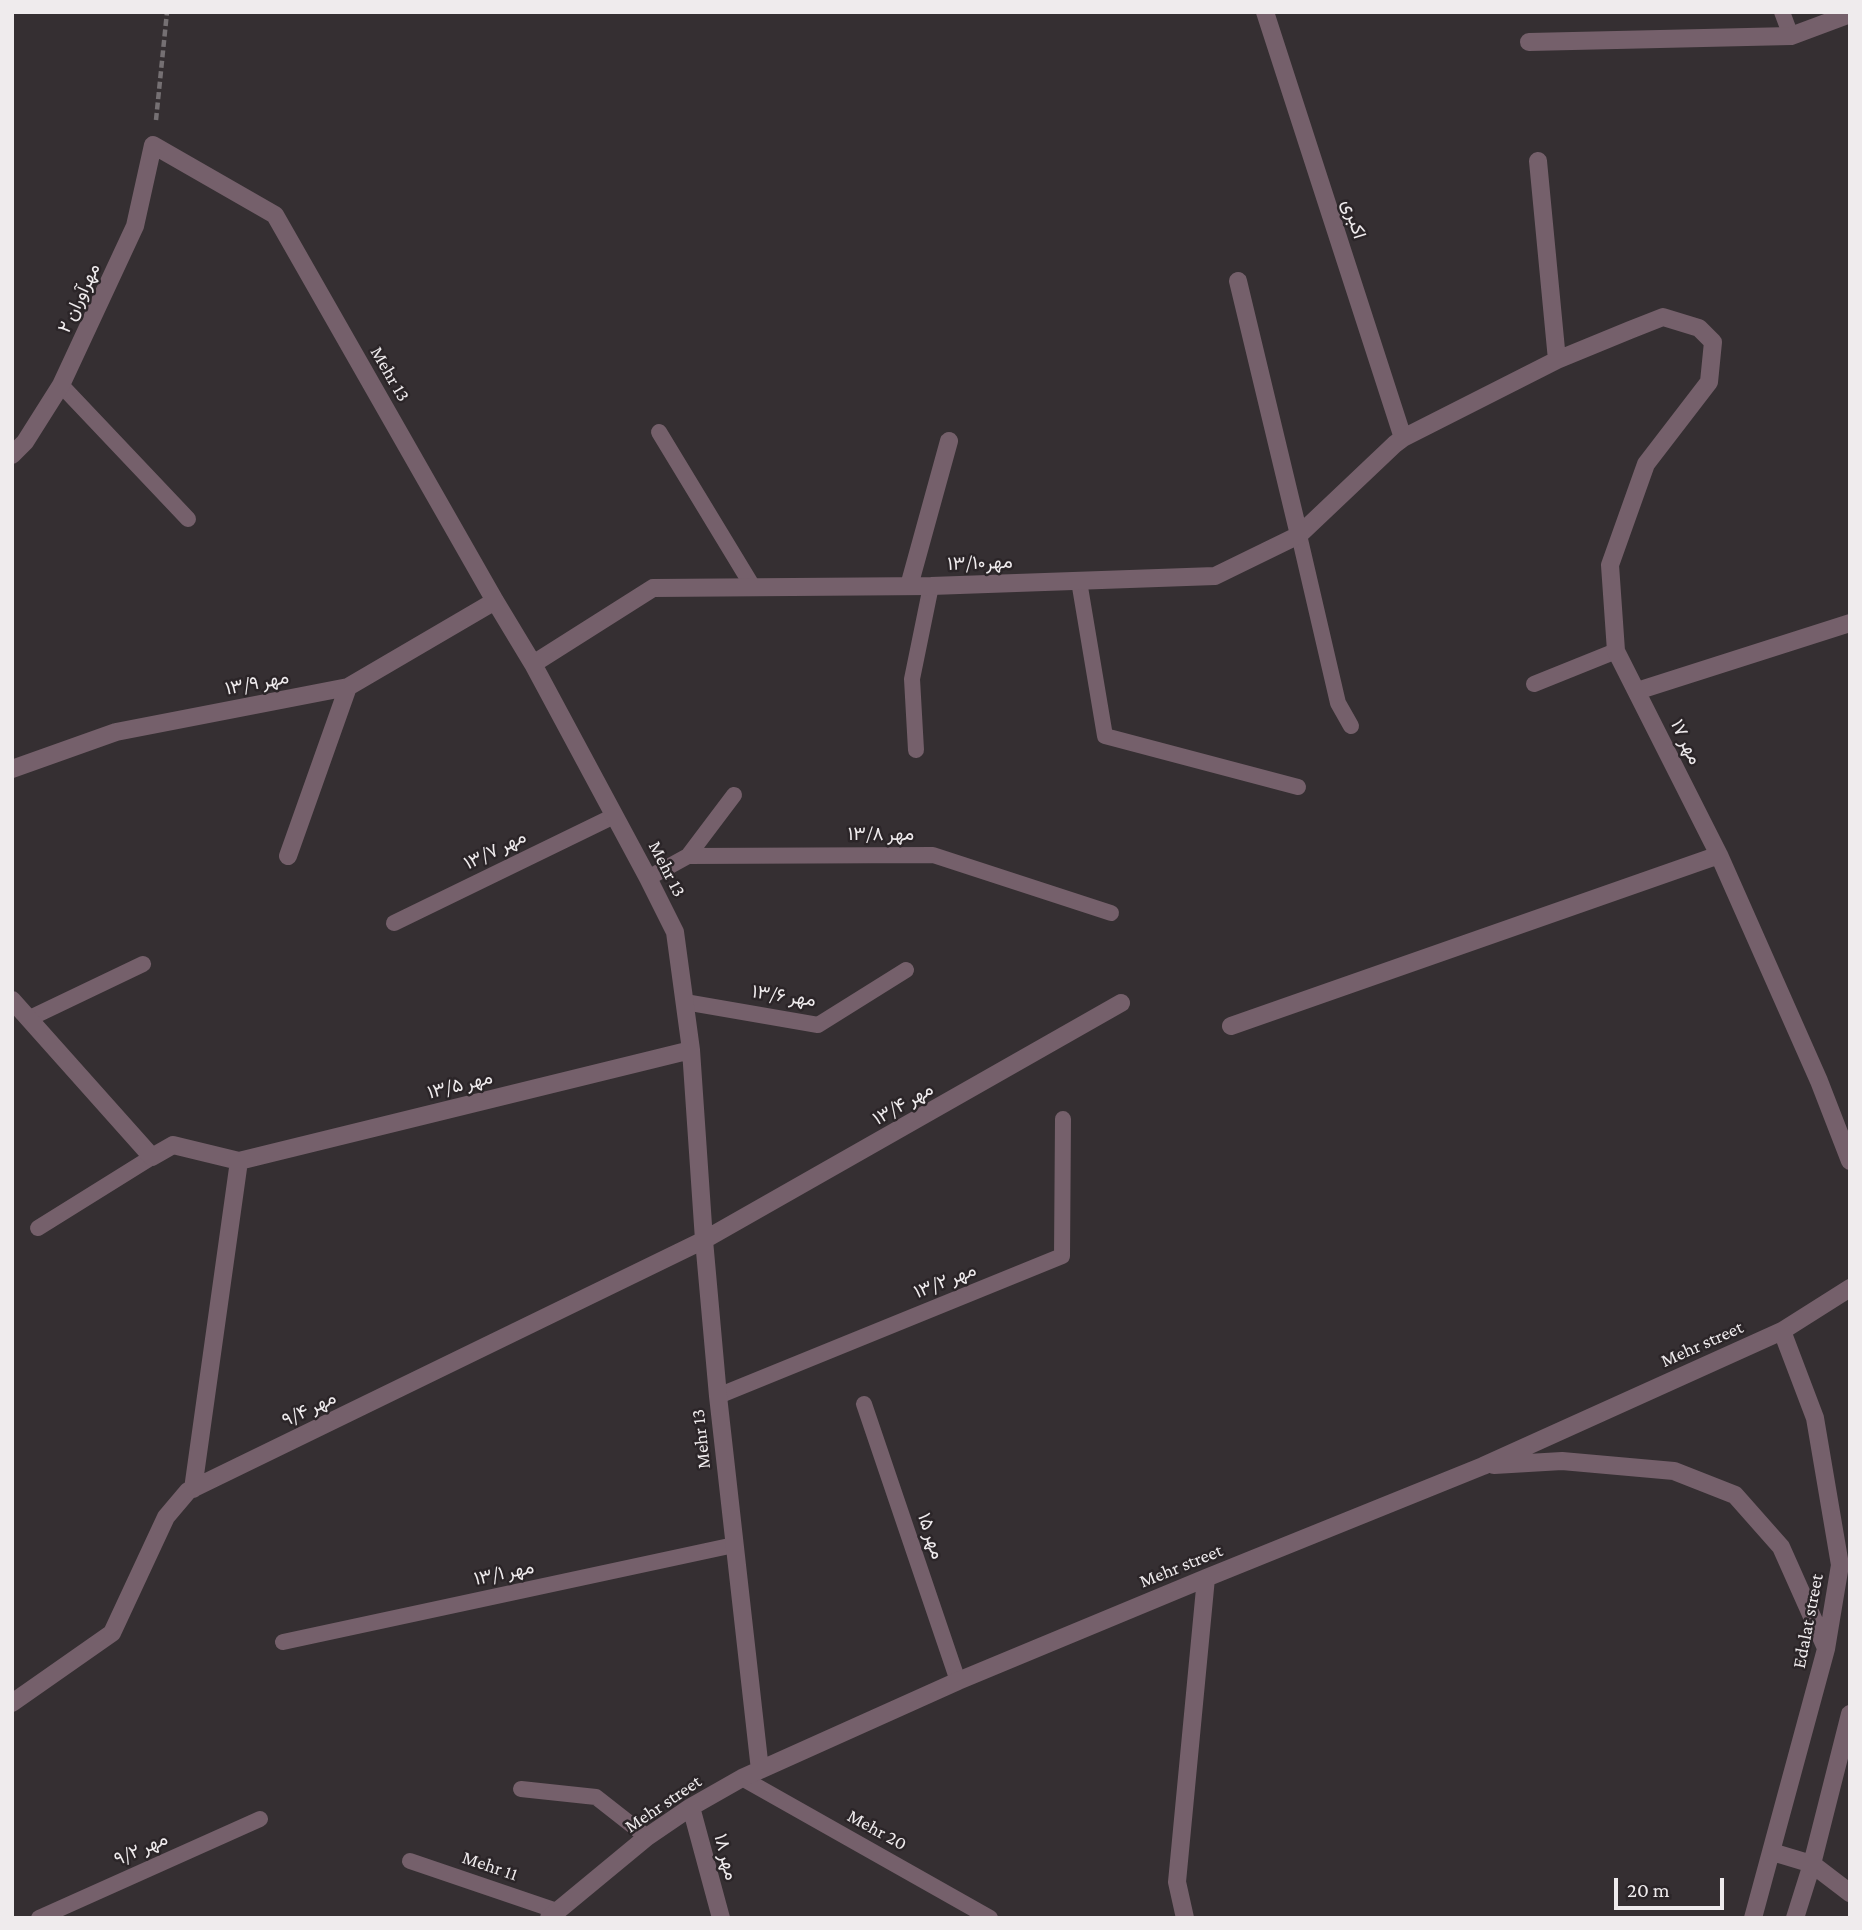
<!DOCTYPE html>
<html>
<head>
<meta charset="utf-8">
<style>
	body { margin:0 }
	#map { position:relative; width:1862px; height:1930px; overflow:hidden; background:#352f32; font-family:"Crimson Pro",serif }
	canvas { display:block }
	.frame { position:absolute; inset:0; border:14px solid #efebed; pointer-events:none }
	.scale { position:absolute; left:1614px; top:1878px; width:110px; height:32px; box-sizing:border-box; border:4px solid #efebed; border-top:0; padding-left:9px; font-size:21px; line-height:24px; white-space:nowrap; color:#efebed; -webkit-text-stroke:5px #2b2528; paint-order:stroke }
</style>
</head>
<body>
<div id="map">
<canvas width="1862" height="1930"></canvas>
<div class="frame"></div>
<div class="scale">20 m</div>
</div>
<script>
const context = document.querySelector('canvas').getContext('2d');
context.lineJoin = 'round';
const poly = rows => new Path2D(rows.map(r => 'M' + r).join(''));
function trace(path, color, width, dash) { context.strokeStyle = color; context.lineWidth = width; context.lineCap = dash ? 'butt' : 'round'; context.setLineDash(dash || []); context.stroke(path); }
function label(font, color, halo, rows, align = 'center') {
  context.font = font + ' "Crimson Pro",Vazirmatn,serif'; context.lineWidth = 5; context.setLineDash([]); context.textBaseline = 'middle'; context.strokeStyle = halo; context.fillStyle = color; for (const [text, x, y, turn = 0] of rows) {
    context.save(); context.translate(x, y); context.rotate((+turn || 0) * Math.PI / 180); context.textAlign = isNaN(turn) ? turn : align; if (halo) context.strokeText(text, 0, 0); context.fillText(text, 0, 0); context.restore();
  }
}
const path = poly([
	[156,120,167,12]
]);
const lane = poly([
	[1782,12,1791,36],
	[61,385,188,519],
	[659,432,753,587],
	[1299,535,1338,703,1351,726],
	[1079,581,1105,736,1298,787],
	[1534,684,1616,651],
	[916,750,912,679,931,586],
	[688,856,734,795],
	[648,878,688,856,933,855,1111,913],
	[394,923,614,816],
	[685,1002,818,1025,906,970],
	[28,1019,143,964],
	[38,1228,152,1157],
	[718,1396,1062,1256,1063,1119],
	[864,1404,958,1681],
	[283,1642,734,1545],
	[742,1778,990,1918],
	[521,1789,596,1797,647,1837],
	[410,1861,557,1911],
	[39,1918,260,1819]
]);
const street = poly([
	[1265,12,1403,438],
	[1529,42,1791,36,1850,14],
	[1538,161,1557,360],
	[1238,281,1299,535],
	[12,455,25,442,61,385,135,226,153,145,275,215,495,601,533,664,648,878,675,932,691,1050,704,1240,718,1396,760,1770],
	[909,586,949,441],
	[533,664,653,588,931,586,1215,576,1299,535,1395,444,1403,438,1557,360,1630,330,1663,317,1699,328,1713,342,1709,382,1646,464,1610,565,1616,651,1719,855,1819,1081,1850,1161],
	[1637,691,1850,623],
	[12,769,116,732,348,687,495,601],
	[288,856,348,687],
	[12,1000,152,1157,173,1145,239,1161,691,1050],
	[1231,1026,1719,855],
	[1494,1465,1562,1461,1674,1471,1735,1495,1781,1547,1826,1648],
	[193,1489,239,1161],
	[12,1703,112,1633,166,1517,188,1491,704,1240,1121,1003],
	[691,1807,721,1918],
	[1772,1852,1812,1864,1850,1893],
	[549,1918,647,1837,691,1807,742,1778,958,1681,1206,1578,1483,1466,1782,1331,1850,1288],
	[1185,1918,1177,1882,1206,1578],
	[1753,1918,1826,1649,1840,1565,1815,1418,1782,1331],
	[1795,1918,1812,1864,1850,1714]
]);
const streetNames = [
	["اکبری",1354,219,72],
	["مهرآوران ۲",79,298,-65],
	["Mehr 13",390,374,60],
	["مهر۱۳/۱۰",980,563,-2],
	["مهر ۱۳/۹",257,683,-11],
	["مهر ۱۷",1686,742,64],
	["مهر ۱۳/۸",881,834],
	["مهر ۱۳/۷",495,850,-26],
	["Mehr 13",667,869,63],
	["مهر ۱۳/۶",784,996,8],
	["مهر ۱۳/۵",460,1085,-14],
	["مهر ۱۳/۴",903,1104,-30],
	["مهر ۱۳/۲",945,1281,-22],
	["Mehr street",1702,1344,-24],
	["مهر ۹/۴",309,1409,-26],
	["Mehr 13",701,1439,-96],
	["مهر ۱۵",931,1536,71],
	["Mehr street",1181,1566,-22],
	["مهر ۱۳/۱",504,1573,-12],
	["Edalat street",1808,1621,-79],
	["Mehr street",663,1804,-34],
	["Mehr 20",877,1830,29],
	["مهر ۹/۲",141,1849,-24],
	["مهر ۱۸",726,1857,75],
	["Mehr 11",490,1866,19]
];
trace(path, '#757073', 4.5, [7, 3.5]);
trace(lane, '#75606b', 16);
trace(street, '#75606b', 18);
label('19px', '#efebed', '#2b2528', streetNames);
</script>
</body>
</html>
